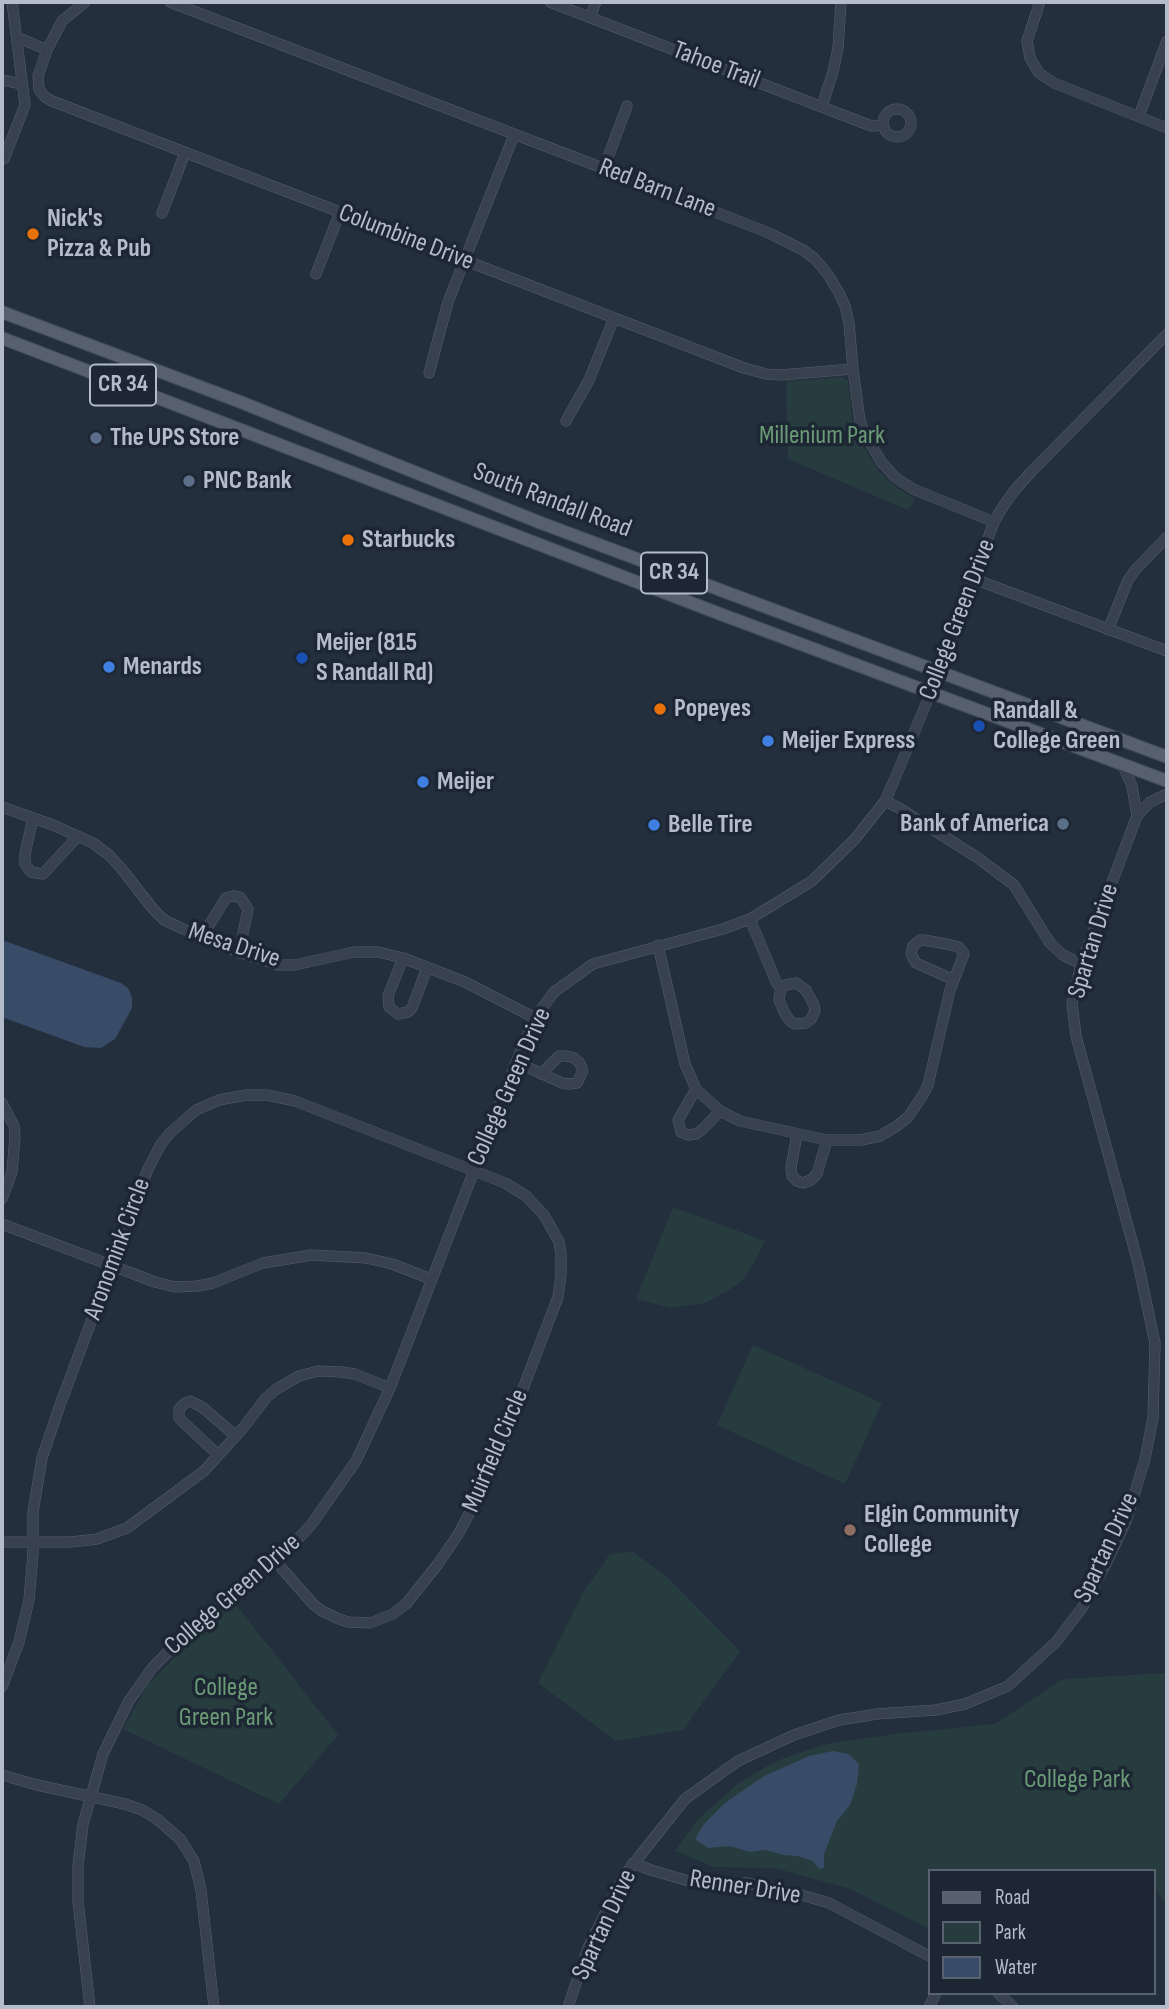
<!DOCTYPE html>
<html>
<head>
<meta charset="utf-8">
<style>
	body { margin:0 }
	#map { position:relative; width:1169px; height:2009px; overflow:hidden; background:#242f3e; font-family:"Sofia Sans Condensed",sans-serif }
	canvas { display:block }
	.frame { position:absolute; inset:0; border:4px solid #b4bcc9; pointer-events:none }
	.legend { position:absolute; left:928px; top:1869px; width:228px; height:126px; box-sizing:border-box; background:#1d2633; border:2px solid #59626f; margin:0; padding:9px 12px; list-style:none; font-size:21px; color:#b4bcc9 }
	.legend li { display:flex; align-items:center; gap:14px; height:35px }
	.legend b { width:35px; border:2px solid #59626f }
</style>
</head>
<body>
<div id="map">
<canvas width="1169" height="2009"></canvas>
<div class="frame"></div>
<ul class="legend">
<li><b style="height:9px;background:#56606e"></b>Road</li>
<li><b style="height:19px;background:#263c3f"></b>Park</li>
<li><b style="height:19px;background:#394c67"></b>Water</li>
</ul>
</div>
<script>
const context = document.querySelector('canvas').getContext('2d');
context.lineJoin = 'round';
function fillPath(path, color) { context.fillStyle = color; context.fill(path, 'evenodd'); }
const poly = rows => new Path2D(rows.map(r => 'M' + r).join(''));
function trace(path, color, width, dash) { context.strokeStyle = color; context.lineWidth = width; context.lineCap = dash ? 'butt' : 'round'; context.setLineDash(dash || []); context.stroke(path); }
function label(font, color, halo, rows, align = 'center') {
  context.font = font + ' "Sofia Sans Condensed",sans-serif'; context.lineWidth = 7; context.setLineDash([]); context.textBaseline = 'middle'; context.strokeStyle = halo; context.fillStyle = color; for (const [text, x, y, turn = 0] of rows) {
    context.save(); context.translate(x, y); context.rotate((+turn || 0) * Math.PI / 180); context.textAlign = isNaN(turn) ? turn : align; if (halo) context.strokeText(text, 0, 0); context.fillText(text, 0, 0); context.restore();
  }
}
const green = poly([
	[842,377,848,381,852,418,858,437,878,470,896,487,915,499,908,510,788,459,786,381],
	[673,1207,765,1241,755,1261,742,1281,726,1292,705,1303,671,1308,636,1299],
	[753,1345,882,1403,845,1484,717,1425],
	[632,1551,668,1578,740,1651,683,1730,616,1741,538,1683,583,1593,610,1554],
	[235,1603,338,1735,279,1804,123,1729,147,1686,199,1632],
	[1167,1673,1167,1906,1153,1886,1153,1871,929,1871,929,1929,851,1889,774,1868,714,1867,675,1851,697,1820,739,1783,776,1761,826,1744,895,1734,995,1724,1063,1679]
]);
const water = poly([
	[2,940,121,983,128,988,132,998,132,1008,115,1039,101,1048,84,1047,2,1017],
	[833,1751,848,1754,859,1764,857,1784,850,1805,837,1821,824,1854,824,1868,819,1869,813,1861,798,1856,783,1855,766,1850,750,1852,730,1846,708,1848,695,1839,704,1824,725,1803,764,1776,809,1756]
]);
const minor = poly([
	[85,2,62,21,47,50,38,76,39,89,44,96,52,101,744,368,766,374,781,375,853,369],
	[170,2,613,172,769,233,803,250,814,258,827,273,839,293,845,306,849,323,853,369,860,421,866,436,882,463,896,478,913,489,994,522],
	[550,2,866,124,872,126,883,125],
	[1040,2,1027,41,1030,58,1039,73,1054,83,1167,128],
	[590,17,596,2],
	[17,37,47,50],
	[2,80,22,84],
	[822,106,833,72,838,48,841,2],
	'883 123a14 14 0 1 1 28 0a14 14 0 1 1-28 0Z',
	[1139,116,1167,41],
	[4,159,25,105,12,2],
	[604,168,627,106],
	[162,213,185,153],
	[316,274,340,212],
	[429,373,448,302,514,135],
	[566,421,589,380,614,318],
	[974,579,1167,651],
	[1108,630,1128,580,1137,568,1167,537],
	[1122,763,1132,786,1137,816],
	[885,801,899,808,978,858,1014,885,1050,943,1063,955,1081,964],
	[2,807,53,825,93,843,109,855,121,868,153,909,164,920,218,945,278,965,295,965,354,952,378,952,403,958,465,982,535,1018],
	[33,818,25,854,25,864,31,872,43,874,78,836],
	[750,919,777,984,781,986,779,1000,784,1012,790,1021,795,1024,806,1023,811,1019,815,1011,814,1005,806,990,796,983,781,986],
	[201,938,226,898,233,896,240,897,248,909,239,953],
	[658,945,685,1064,696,1089,720,1111,740,1121,827,1140,861,1140,880,1136,897,1126,908,1117,923,1095,928,1085,950,990,964,954,959,947,946,944,924,940,920,940,913,946,911,954,916,963,954,980],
	[403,958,388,996,389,1007,398,1014,408,1012,412,1008,427,968],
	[516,1062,562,1083,568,1084,577,1083,582,1073,582,1068,579,1062,574,1058,567,1056,559,1056,541,1074],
	[696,1089,678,1120,681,1132,688,1135,696,1134,703,1129,720,1111],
	[2,1103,14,1126,15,1137,12,1172,2,1199],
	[797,1134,791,1168,792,1176,797,1181,803,1183,811,1180,817,1174,827,1140],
	[2,1224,155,1282,175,1287,198,1286,213,1283,263,1263,312,1255,366,1258,392,1264,431,1279],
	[218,1455,179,1418,179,1409,185,1403,190,1401,202,1407,236,1436],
	[2,1542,71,1542,97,1539,127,1528,204,1471,243,1428,266,1398,275,1390,299,1376,318,1371,341,1372,355,1374,390,1388],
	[2,1687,19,1642,29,1600,33,1554,33,1512,42,1458,60,1405,148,1169,161,1144,170,1133,196,1110,219,1100,246,1095,267,1095,295,1101,505,1183,526,1196,544,1215,559,1242,561,1254,561,1275,558,1297,492,1470,459,1533,438,1564,406,1604,393,1614,370,1623,348,1622,339,1619,322,1611,314,1605,276,1562],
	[2,1775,37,1785,125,1804,142,1810,157,1819,180,1839,194,1861,201,1890,214,2007],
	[633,1863,651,1870,702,1885,746,1883,788,1891,829,1903,929,1956],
	[998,1993,1013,2007],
	[90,2007,78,1901,78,1866,83,1824,103,1754,129,1701,153,1667,189,1631,276,1562,311,1525,356,1461,390,1388,516,1062,535,1018,554,992,593,964,723,929,750,919,812,881,855,839,885,801,893,783,931,692,994,522,1002,508,1014,491,1032,471,1167,334],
	[568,2007,588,1948,623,1877,685,1799,738,1761,794,1735,839,1720,877,1714,936,1710,965,1704,1008,1686,1056,1642,1082,1608,1107,1562,1127,1519,1145,1459,1153,1418,1155,1343,1138,1263,1076,1036,1072,1004,1081,964,1137,816,1150,802,1167,794],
	[929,2007,936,1993]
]);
const major = poly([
	[2,312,238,401,541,523,1167,757],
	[2,338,715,612,1167,781]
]);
const markers = [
	[33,234,7,"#e8710a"],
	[96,438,7,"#5c6f8a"],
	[189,481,7,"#5c6f8a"],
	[348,540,7,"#e8710a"],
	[302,658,7,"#1a4fb4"],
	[109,667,7,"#3f7fe0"],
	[660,709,7,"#e8710a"],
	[979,726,7,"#1a4fb4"],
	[768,741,7,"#3f7fe0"],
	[423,782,7,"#3f7fe0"],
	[1063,824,7,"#5c6f8a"],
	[654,825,7,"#3f7fe0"],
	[850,1530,7,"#8d6e63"]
];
const shields = [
	[123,385,66],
	[674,573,66]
];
const shieldNames = [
	["CR 34",123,385],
	["CR 34",674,573]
];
const streetNames = [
	["Tahoe Trail",716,66,21],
	["Red Barn Lane",657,189,21],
	["Columbine Drive",406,238,21],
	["South Randall Road",552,501,21],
	["College Green Drive",958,620,-69],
	["Spartan Drive",1094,941,-73],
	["Mesa Drive",234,946,18],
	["College Green Drive",510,1087,-66],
	["Aronomink Circle",118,1249,-70],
	["Muirfield Circle",496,1451,-67],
	["Spartan Drive",1107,1548,-65],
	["College Green Drive",233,1595,-41],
	["Renner Drive",745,1888,9],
	["Spartan Drive",605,1925,-65]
];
const poiNames = [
	["Nick's",47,219],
	["Pizza & Pub",47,249],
	["The UPS Store",110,438],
	["PNC Bank",203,481],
	["Starbucks",362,540],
	["Meijer (815",316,643],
	["S Randall Rd)",316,673],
	["Menards",123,667],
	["Popeyes",674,709],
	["Randall &",993,711],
	["College Green",993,741],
	["Meijer Express",782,741],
	["Meijer",437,782],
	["Bank of America",1049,824,"right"],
	["Belle Tire",668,825],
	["Elgin Community",864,1515],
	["College",864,1545]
];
const parkNames = [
	["Millenium Park",822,436],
	["College",226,1688],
	["Green Park",226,1718],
	["College Park",1077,1780]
];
fillPath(green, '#263c3f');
fillPath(water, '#394c67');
trace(minor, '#565f6c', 11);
trace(major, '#414a57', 14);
trace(minor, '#38414e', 10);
trace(major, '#56606e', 12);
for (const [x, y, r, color] of markers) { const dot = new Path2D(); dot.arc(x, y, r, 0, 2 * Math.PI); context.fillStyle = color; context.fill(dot); trace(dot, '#1d2633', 2.5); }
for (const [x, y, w] of shields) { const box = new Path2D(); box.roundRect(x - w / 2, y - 20.5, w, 41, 5); context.fillStyle = '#1d2633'; context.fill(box); trace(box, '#b4bcc9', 2); }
label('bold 24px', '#b4bcc9', null, shieldNames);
label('26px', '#b4bcc9', '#1d2633', streetNames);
label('bold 26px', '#b4bcc9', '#1d2633', poiNames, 'left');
label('26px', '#6b9a76', '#1d2633', parkNames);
</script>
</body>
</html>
